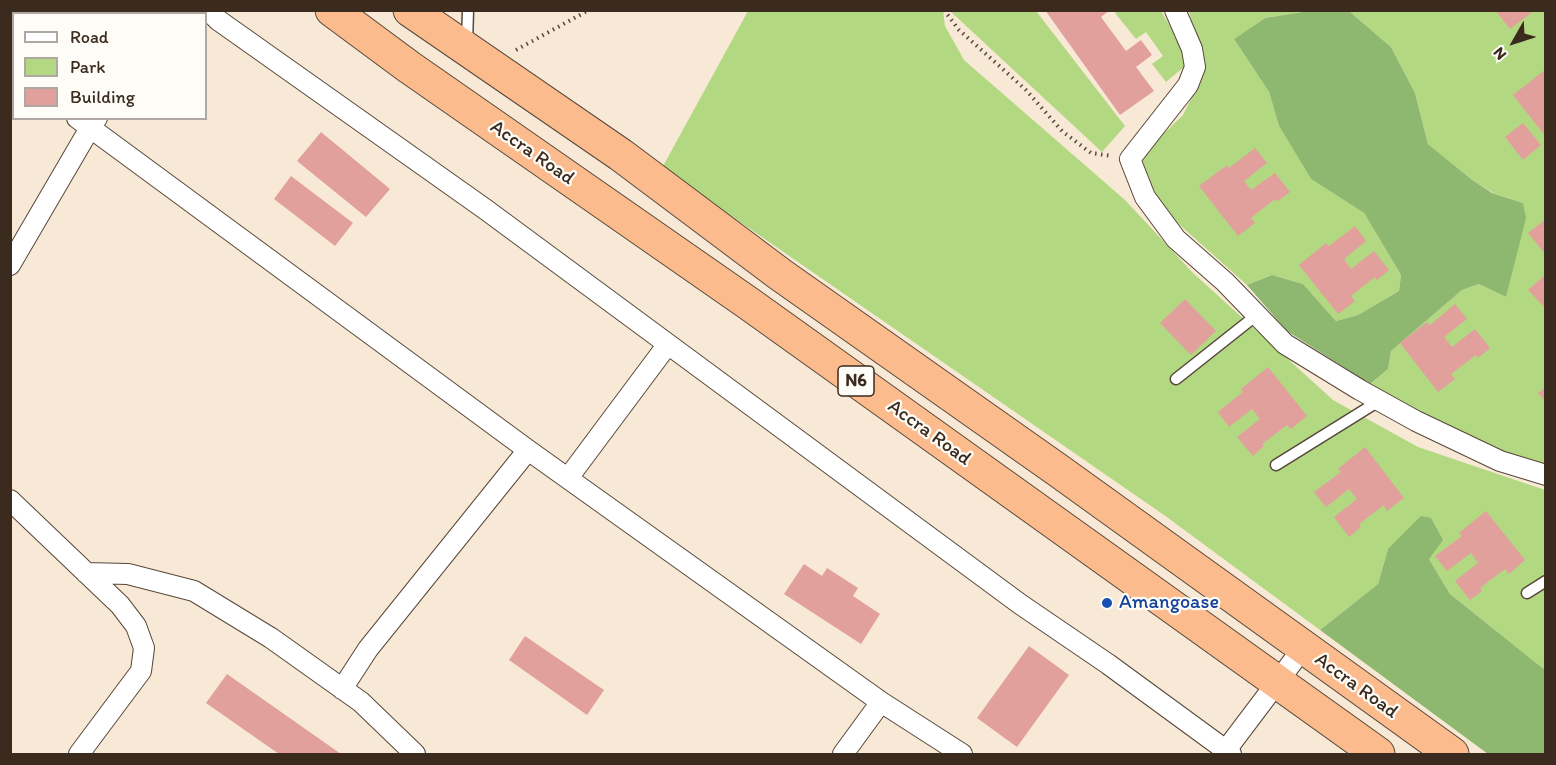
<!DOCTYPE html>
<html>
<head>
<meta charset="utf-8">
<style>
	body { margin:0 }
	#map { position:relative; width:1556px; height:765px; overflow:hidden; background:#f7e9d5; font-family:Itim,sans-serif }
	canvas { display:block }
	.frame { position:absolute; inset:0; border:12px solid #3b2a1e; pointer-events:none }
	.legend { position:absolute; left:12px; top:12px; width:195px; height:108px; box-sizing:border-box; background:#fdfcf7; border:2px solid #afa8a0; margin:0; padding:8px 10px; list-style:none; font-size:18px; color:#3b2a1e }
	.legend li { display:flex; align-items:center; gap:12px; height:30px }
	.legend b { width:30px; border:2px solid #afa8a0 }
	.north { position:absolute; left:1484px; top:12px; width:60px; height:60px; -webkit-text-stroke:4px #fdfcf7; paint-order:stroke; rotate:231deg; font-size:16px; font-weight:700; line-height:24px; text-align:center; color:#3b2a1e }
	.north::after { content:''; display:block; margin:auto; width:21px; height:27px; background:#3b2a1e; clip-path:polygon(50% 0,100% 100%,50% 72%,0 100%) }
</style>
</head>
<body>
<div id="map">
<canvas width="1556" height="765"></canvas>
<div class="frame"></div>
<ul class="legend">
<li><b style="height:8px;background:#fff"></b>Road</li>
<li><b style="height:16px;background:#b3d882"></b>Park</li>
<li><b style="height:16px;background:#e2a09d"></b>Building</li>
</ul>
<div class="north">N</div>
</div>
<script>
const context = document.querySelector('canvas').getContext('2d');
context.lineJoin = 'round';
function fillPath(path, color) { context.fillStyle = color; context.fill(path, 'evenodd'); }
const poly = rows => new Path2D(rows.map(r => 'M' + r).join(''));
function trace(path, color, width, dash) { context.strokeStyle = color; context.lineWidth = width; context.lineCap = dash ? 'butt' : 'round'; context.setLineDash(dash || []); context.stroke(path); }
function label(font, color, halo, rows, align = 'center') {
  context.font = font + ' Itim,sans-serif'; context.lineWidth = 4.5; context.setLineDash([]); context.textBaseline = 'middle'; context.strokeStyle = halo; context.fillStyle = color; for (const [text, x, y, turn = 0] of rows) {
    context.save(); context.translate(x, y); context.rotate((+turn || 0) * Math.PI / 180); context.textAlign = isNaN(turn) ? turn : align; if (halo) context.strokeText(text, 0, 0); context.fillText(text, 0, 0); context.restore();
  }
}
const green = poly([
	[1118,10,1161,11,1185,52,1184,67,1166,82,1152,64,1163,56,1146,32,1136,39,1115,13],
	[748,11,943,11,945,26,964,60,1125,200,1193,273,1333,400,1418,447,1545,490,1545,670,1450,594,1429,559,1388,549,1378,584,1320,630,1164,515,662,168],
	[950,11,1036,11,1125,126,1102,152],
	[1189,11,1309,11,1265,18,1234,39,1269,92,1279,126,1311,179,1364,213,1401,275,1399,291,1358,315,1336,321,1303,284,1272,275,1247,285,1163,210,1149,187,1142,161,1152,145,1183,115,1196,89,1200,60],
	[1349,11,1545,11,1545,470,1454,431,1370,384,1388,369,1391,351,1462,290,1479,284,1506,297,1523,203,1493,193,1471,179,1428,144,1415,93,1391,47]
]);
const forest = poly([
	[1309,11,1349,11,1391,47,1415,93,1428,144,1471,179,1492,193,1523,203,1526,218,1506,297,1479,284,1462,290,1391,351,1388,369,1370,384,1287,331,1247,285,1272,275,1303,284,1336,321,1358,315,1399,291,1401,275,1364,213,1311,179,1279,126,1269,92,1234,39,1265,18],
	[1421,516,1431,518,1443,540,1429,559,1450,594,1545,670,1545,754,1488,754,1320,630,1378,584,1388,549]
]);
const building = poly([
	[1045,10,1110,10,1101,17,1126,51,1141,40,1152,55,1136,67,1154,91,1120,115],
	[1495,10,1529,10,1531,13,1510,29],
	[1546,69,1546,137,1513,95],
	[1523,123,1541,145,1523,160,1505,137],
	[321,132,390,189,366,217,297,161],
	[1255,148,1267,163,1244,181,1251,190,1275,173,1290,192,1278,201,1275,199,1251,218,1255,223,1238,236,1199,186,1227,165,1229,168],
	[291,176,353,223,335,246,274,199],
	[1546,219,1546,255,1528,233],
	[1355,226,1366,241,1344,259,1351,269,1374,251,1389,270,1377,280,1375,277,1351,296,1355,301,1338,314,1299,265,1326,243,1329,246],
	[1546,274,1546,309,1528,290],
	[1185,299,1216,331,1191,355,1160,323],
	[1455,304,1467,319,1444,337,1452,347,1475,329,1490,348,1478,358,1476,355,1451,374,1455,379,1438,392,1400,343,1427,322,1430,325],
	[1268,367,1307,416,1291,429,1287,425,1262,444,1264,446,1253,456,1237,437,1260,419,1252,409,1229,427,1218,412,1243,392,1241,389],
	[1546,387,1546,402,1538,393],
	[1365,447,1404,498,1387,511,1384,505,1359,524,1361,527,1349,537,1334,517,1357,499,1349,489,1326,507,1314,492,1341,472,1338,469],
	[1486,511,1525,560,1509,574,1505,569,1480,588,1482,591,1470,600,1455,581,1478,563,1471,553,1447,571,1435,556,1462,536,1459,533],
	[804,564,822,576,827,568,858,588,853,596,880,614,861,644,784,594],
	[525,636,604,690,587,715,509,660],
	[1029,646,1069,675,1017,747,977,718],
	[227,674,341,754,279,754,206,703]
]);
const path = poly([
	[944,10,959,30,1026,90,1062,131,1091,153,1112,156],
	[516,50,589,10]
]);
const lane = poly([
	[467,43,468,10],
	[1176,379,1258,314],
	[1276,465,1379,401],
	[1527,593,1546,581]
]);
const street = poly([
	[208,10,218,20,485,209,1020,604,1108,664,1231,754],
	[1175,10,1192,49,1195,67,1188,85,1130,159,1145,197,1176,239,1225,282,1285,344,1360,390,1416,421,1500,461,1546,475],
	[183,14,185,10],
	[10,71,14,73],
	[77,118,528,450,881,702,962,754],
	[10,265,90,128,97,118],
	[568,478,668,344],
	[10,500,120,605,136,626,144,648,141,671,79,754],
	[86,573,128,574,194,591,271,638,361,702,415,754],
	[342,689,368,649,528,450],
	[843,754,881,702],
	[1223,754,1303,648]
]);
const highway = poly([
	[332,10,409,67,748,303,1378,754],
	[410,10,621,155,781,275,1059,471,1452,754]
]);
const markers = [
	[1107,603,6,"#1a4fb4"]
];
const shields = [
	[856,381,36]
];
const shieldNames = [
	["N6",856,381]
];
const streetNames = [
	["Accra Road",532,153,35],
	["Accra Road",929,433,36],
	["Accra Road",1356,686,36]
];
const transitNames = [
	["Amangoase",1119,603]
];
fillPath(green, '#b3d882');
fillPath(forest, '#8eb870');
fillPath(building, '#e2a09d');
trace(lane, '#574739', 13);
trace(street, '#574739', 22);
trace(highway, '#574739', 35);
trace(path, '#574739', 4, [1.5, 4.5]);
trace(lane, '#fff', 10);
trace(street, '#fff', 20);
trace(highway, '#fbbb8d', 33);
for (const [x, y, r, color] of markers) { const dot = new Path2D(); dot.arc(x, y, r, 0, 2 * Math.PI); context.fillStyle = color; context.fill(dot); trace(dot, '#fdfcf7', 2); }
for (const [x, y, w] of shields) { const box = new Path2D(); box.roundRect(x - w / 2, y - 15, w, 30, 4.5); context.fillStyle = '#fdfcf7'; context.fill(box); trace(box, '#3b2a1e', 1.5); }
label('bold 18px', '#3b2a1e', null, shieldNames);
label('20px', '#3b2a1e', '#fdfcf7', streetNames);
label('20px', '#164399', '#fdfcf7', transitNames, 'left');
</script>
</body>
</html>
